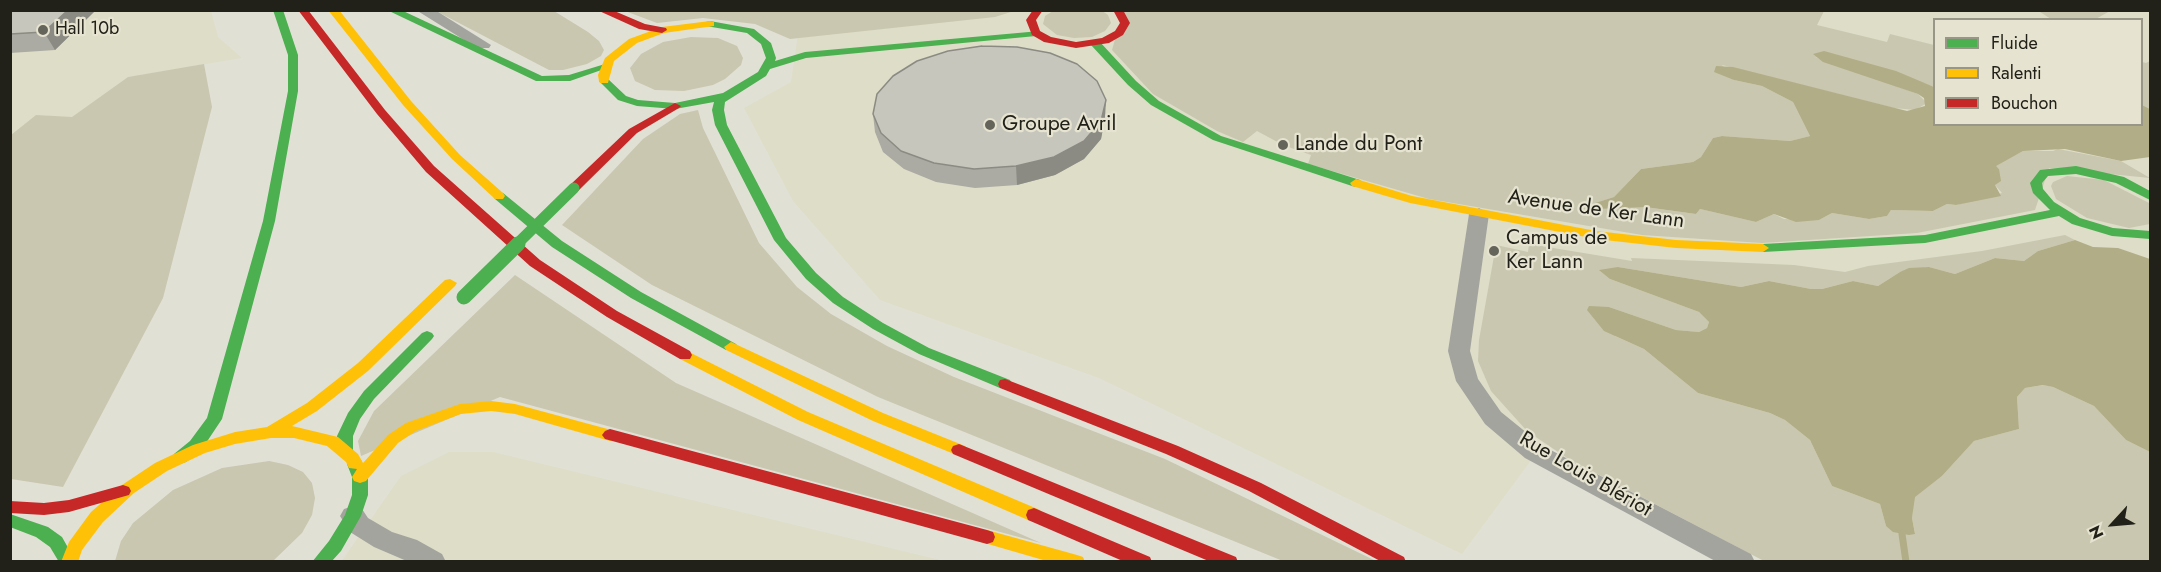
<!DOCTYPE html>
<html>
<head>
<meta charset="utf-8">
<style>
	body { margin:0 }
	#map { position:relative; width:2161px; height:572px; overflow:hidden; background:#e1e0d5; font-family:Jost,sans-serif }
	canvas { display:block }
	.frame { position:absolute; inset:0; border:12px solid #212119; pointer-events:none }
	.legend { position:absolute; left:1933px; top:18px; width:210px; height:108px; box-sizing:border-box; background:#e6e4d0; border:2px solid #979687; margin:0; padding:8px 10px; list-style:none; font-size:18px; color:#212119 }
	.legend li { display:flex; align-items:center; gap:12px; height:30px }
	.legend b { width:30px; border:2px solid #979687 }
	.north { position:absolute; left:2083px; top:494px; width:60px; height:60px; -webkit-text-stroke:4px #e6e4d0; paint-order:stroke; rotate:244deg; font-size:16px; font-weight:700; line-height:24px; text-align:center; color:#212119 }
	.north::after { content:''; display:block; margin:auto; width:21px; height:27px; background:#212119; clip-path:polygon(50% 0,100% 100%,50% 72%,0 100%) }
</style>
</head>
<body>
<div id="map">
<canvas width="2161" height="572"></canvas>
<div class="frame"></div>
<ul class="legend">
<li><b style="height:8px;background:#4caf50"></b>Fluide</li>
<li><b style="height:8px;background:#ffc107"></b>Ralenti</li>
<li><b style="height:8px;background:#c62828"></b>Bouchon</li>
</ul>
<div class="north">N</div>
</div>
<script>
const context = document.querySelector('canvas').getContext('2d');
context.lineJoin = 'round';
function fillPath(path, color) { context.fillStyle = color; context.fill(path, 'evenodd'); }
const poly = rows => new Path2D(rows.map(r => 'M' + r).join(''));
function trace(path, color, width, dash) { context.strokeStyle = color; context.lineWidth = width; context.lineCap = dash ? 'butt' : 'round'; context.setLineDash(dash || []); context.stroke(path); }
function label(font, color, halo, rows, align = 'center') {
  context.font = font + ' Jost,sans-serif'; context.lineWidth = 4.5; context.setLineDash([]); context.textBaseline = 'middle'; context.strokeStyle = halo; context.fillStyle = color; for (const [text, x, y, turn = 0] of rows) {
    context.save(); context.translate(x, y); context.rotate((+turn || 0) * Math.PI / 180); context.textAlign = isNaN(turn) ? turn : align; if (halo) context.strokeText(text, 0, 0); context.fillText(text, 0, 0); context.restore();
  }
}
const built = poly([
	[11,11,211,11,218,37,242,58,128,77,72,118,36,115,11,135],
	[958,11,2150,11,2150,561,1720,538,1543,444,1462,554,1099,378,880,300,793,201,744,108,791,82,799,27],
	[1934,20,2142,20,2142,124,1934,124],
	[449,452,493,452,944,561,341,562,401,476]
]);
const green = poly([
	[1101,10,1108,15,1111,23,1105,31,1092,37,1074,38,1057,35,1043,24,1045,16,1053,11],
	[436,11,554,11,588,32,599,41,604,50,601,56,587,64,563,70,549,70],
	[625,11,1014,11,995,17,790,39,755,24,703,18,657,23],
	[1123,11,1824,11,1817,25,1887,42,1890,34,1934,45,1934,87,1878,67,1815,57,1918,94,1927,103,1915,110,1894,108,1722,65,1734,80,1762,86,1793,102,1810,136,1790,141,1722,136,1713,138,1701,157,1693,162,1641,169,1614,197,1588,206,1599,209,1637,206,1696,214,1700,209,1756,222,1774,214,1784,219,1819,220,1832,213,1869,219,1887,216,1891,210,1933,211,1947,204,1956,205,2002,193,1995,185,1999,169,1995,166,1999,163,2023,151,2053,151,2058,149,2121,161,2150,178,2049,168,2035,210,1917,233,1762,243,1642,235,1429,199,1308,164,1311,155,1283,145,1257,131,1243,142,1217,131,1153,94,1112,50],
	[2110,11,2094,20,2051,19,2040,12],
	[691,37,718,38,737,46,743,58,741,65,725,79,713,85,684,91,655,90,635,81,630,68,641,54,663,42],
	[2150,61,2150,109,2142,105,2142,62,2146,63],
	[204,64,212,107,163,298,63,487,11,479,11,135,36,115,72,117,128,77],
	[698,110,703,128,759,243,797,287,831,314,887,346,954,377,1165,459,1376,561,1283,561,878,397,652,285,562,225,643,139,680,114],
	[2067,176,2104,180,2149,203,2150,224,2129,228,2087,218,2056,199,2051,186,2053,182],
	[2065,235,2075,240,2038,251,2024,261,1995,258,1955,274,1929,267,1900,272,1878,286,1853,281,1822,289,1811,289,1769,281,1741,287,1618,267,1610,279,1699,312,1709,322,1707,328,1699,332,1676,330,1609,307,1615,336,1644,349,1698,393,1770,413,1785,420,1810,440,1832,486,1880,504,1886,526,1915,533,1912,518,1914,497,1942,476,1974,441,2019,429,2017,397,2025,388,2044,385,2053,387,2094,406,2126,440,2150,452,2150,561,1764,561,1567,458,1527,431,1491,391,1478,361,1479,340,1496,245,1528,252,1529,244,1632,261,1631,258,1794,265,1845,272,1868,266,1982,251],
	[515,275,676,383,1041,543,500,397,361,456,358,441,374,411],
	[269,461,288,465,303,472,312,483,315,498,312,515,302,533,273,561,115,561,121,541,133,523,173,490,222,468]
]);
const water = poly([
	[1824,51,1896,71,1934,87,1934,124,2142,124,2142,105,2150,109,2150,157,2121,161,2065,149,2023,151,1996,166,1999,169,2001,181,1995,185,2001,196,1956,205,1947,204,1933,211,1891,210,1887,216,1869,219,1832,213,1819,220,1796,222,1774,214,1756,222,1700,209,1696,214,1645,207,1599,209,1586,206,1614,197,1641,169,1693,162,1701,157,1713,138,1722,136,1790,141,1810,136,1793,102,1762,86,1734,80,1714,72,1716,66,1733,67,1907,111,1925,106,1924,98,1918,94,1823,62,1813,54],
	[2075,240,2093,247,2118,248,2150,259,2150,452,2126,440,2094,406,2053,387,2043,385,2025,388,2017,397,2019,429,1974,441,1942,476,1915,497,1912,518,1915,534,1909,535,1893,532,1886,526,1880,504,1832,486,1810,440,1785,420,1770,413,1698,393,1644,349,1604,331,1587,310,1589,306,1609,307,1676,330,1699,332,1707,328,1709,322,1699,312,1610,279,1599,270,1618,267,1741,287,1769,281,1811,289,1822,289,1853,281,1878,286,1900,272,1909,268,1929,267,1955,274,1995,258,2024,261,2038,251]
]);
const stream = poly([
	[1902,534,1906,562]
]);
const street = poly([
	[416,10,435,10,491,45,489,48,477,48,416,10],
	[1479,208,1489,214,1470,351,1478,379,1501,412,1543,446,1751,554,1755,562,1717,562,1525,458,1485,424,1456,381,1448,351,1469,214,1479,208],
	[353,506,362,509,368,518,392,532,417,540,442,554,446,562,409,562,374,547,350,532,340,516,344,509,353,506]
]);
const fast = poly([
	[273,10,283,10,298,55,298,91,275,221,222,419,202,449,186,462,180,464,174,462,172,458,174,454,190,441,207,418,263,221,288,91,288,55,273,10],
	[387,10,401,10,542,76,569,75,605,64,610,67,570,81,536,81,387,10],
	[710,21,754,29,771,43,776,58,775,61,805,52,1040,31,1040,35,1036,36,806,58,770,69,766,76,725,102,724,110,727,125,786,238,816,273,843,297,883,323,929,348,1010,380,1012,384,1010,388,1000,388,919,354,873,329,833,303,806,279,774,240,715,125,712,110,714,102,675,109,637,106,618,100,599,81,600,79,608,79,626,96,638,100,675,103,723,93,758,72,766,58,761,44,747,33,706,26,706,22,710,21],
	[1095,40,1099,41,1136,81,1159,101,1221,136,1360,180,1362,183,1356,187,1352,186,1213,140,1151,105,1128,85,1091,45,1091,41,1095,40],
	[2076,166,2124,177,2150,191,2150,200,2116,183,2076,174,2048,176,2042,183,2043,189,2054,202,2080,218,2113,228,2150,231,2150,239,2112,236,2072,224,2059,216,1925,243,1763,252,1757,248,1763,244,1925,235,2050,210,2033,193,2030,183,2040,170,2076,166],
	[499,192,503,193,562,241,641,292,736,344,738,347,736,350,726,350,631,298,552,247,495,199,493,196,495,193,499,192],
	[427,331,432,333,434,336,432,339,374,399,360,419,353,436,353,450,351,454,345,456,339,454,337,450,337,436,348,413,364,391,422,333,427,331],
	[355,458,361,460,368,477,368,495,361,516,341,551,331,562,312,562,329,541,345,515,352,495,352,477,347,464,349,460,355,458],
	[10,514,48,527,62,537,76,562,59,562,50,547,36,537,10,527,10,514]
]);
const slow = poly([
	[328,10,339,10,411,101,460,155,503,193,505,196,503,199,495,199,452,159,403,105,328,10],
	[710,21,714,22,714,26,664,33,637,43,614,61,608,83,600,83,599,81,598,75,605,58,629,39,662,27,710,21],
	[1356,179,1412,196,1596,231,1676,240,1763,244,1769,248,1763,252,1676,248,1596,239,1410,203,1352,186,1350,183,1356,179],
	[450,279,457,283,455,286,368,371,317,411,292,426,338,437,358,454,363,463,388,435,406,423,460,404,491,401,515,404,615,431,618,435,615,439,610,441,515,414,491,411,461,414,416,431,398,443,366,481,360,483,354,481,352,477,357,469,349,468,346,462,327,446,294,438,271,438,235,444,205,453,167,471,134,493,103,522,82,550,78,562,61,562,69,542,91,512,122,485,155,463,193,445,235,432,267,427,307,403,358,363,445,280,450,279],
	[731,342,883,413,965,446,967,450,965,454,959,456,873,421,726,350,724,347,731,342],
	[685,350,808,412,1040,510,1042,515,1040,520,1034,522,1028,520,798,420,680,359,678,355,680,351,685,350],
	[987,530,1077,555,1083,557,1085,562,1050,562,981,542,979,537,981,532,987,530]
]);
const jam = poly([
	[298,10,308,10,385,110,434,166,540,260,617,311,690,351,692,355,690,359,680,359,607,317,530,266,426,172,377,114,298,10],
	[597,10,612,10,645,24,666,28,667,30,662,33,639,29,597,10],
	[1033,10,1043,10,1036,20,1040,31,1051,37,1076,42,1102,38,1115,31,1120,23,1113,10,1123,10,1130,23,1123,35,1109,43,1076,48,1044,42,1032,35,1026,20,1033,10],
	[675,103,681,106,679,108,637,133,578,191,570,191,568,188,570,185,629,129,675,103],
	[1005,379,1178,446,1261,483,1404,557,1406,562,1382,562,1249,491,1166,454,1000,388,998,384,1000,380,1005,379],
	[610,429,987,530,993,532,995,537,993,542,987,544,605,439,602,435,605,431,610,429],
	[959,444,1236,557,1238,562,1211,562,953,454,951,450,953,446,959,444],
	[123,485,129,487,131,491,129,495,69,512,44,515,10,513,10,501,44,503,69,500,123,485],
	[1034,508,1150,557,1152,562,1125,562,1028,520,1026,515,1028,510,1034,508]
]);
const fastBridgeFar1 = poly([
	[516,245,574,188]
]);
const fastBridge = poly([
	[464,297,518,244]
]);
const wall = poly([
	[10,10,96,10,55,50,10,53],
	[873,114,1105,118,1101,139,1084,159,1055,175,1017,185,975,188,936,182,904,169,883,152,875,132]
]);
const shadedWall = poly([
	[68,10,96,10,55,50,44,32],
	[1106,100,1105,118,1101,139,1084,159,1055,175,1017,185,1016,166]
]);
const building = poly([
	[10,10,68,10,44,32,10,34,10,10],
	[982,46,1017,47,1050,53,1077,64,1097,81,1106,100,1101,121,1084,141,1054,157,1016,166,974,169,934,163,901,151,881,133,873,114,877,94,893,76,917,61,948,51,982,46]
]);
const markers = [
	[43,30,6,"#64645b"],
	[990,125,6,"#64645b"],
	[1283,145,6,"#64645b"],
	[1494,251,6,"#64645b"]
];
const farPoinames = [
	["Hall 10b",55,30]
];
const poiNames = [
	["Groupe Avril",1002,125],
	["Lande du Pont",1295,145],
	["Campus de",1506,239],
	["Ker Lann",1506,263]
];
const streetNames = [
	["Avenue de Ker Lann",1596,210,8],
	["Rue Louis Blériot",1585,475,30]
];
fillPath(built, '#deddc8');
fillPath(green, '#c9c7af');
fillPath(water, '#b1ad87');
trace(stream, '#b1ad87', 7);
fillPath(street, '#a4a49f');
fillPath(fast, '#4caf50');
fillPath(slow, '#ffc107');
fillPath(jam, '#c62828');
trace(fastBridgeFar1, '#4caf50', 11);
trace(fastBridge, '#4caf50', 15);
fillPath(wall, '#abaaa3');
fillPath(shadedWall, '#8b8b84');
fillPath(building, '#c7c6bd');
trace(building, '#8b8b84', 1.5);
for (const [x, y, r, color] of markers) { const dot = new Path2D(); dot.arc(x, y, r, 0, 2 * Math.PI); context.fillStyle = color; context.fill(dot); trace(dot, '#e6e4d0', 2); }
label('18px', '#212119', '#e6e4d0', farPoinames, 'left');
label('21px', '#212119', '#e6e4d0', poiNames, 'left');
label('21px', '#212119', '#e6e4d0', streetNames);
</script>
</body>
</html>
